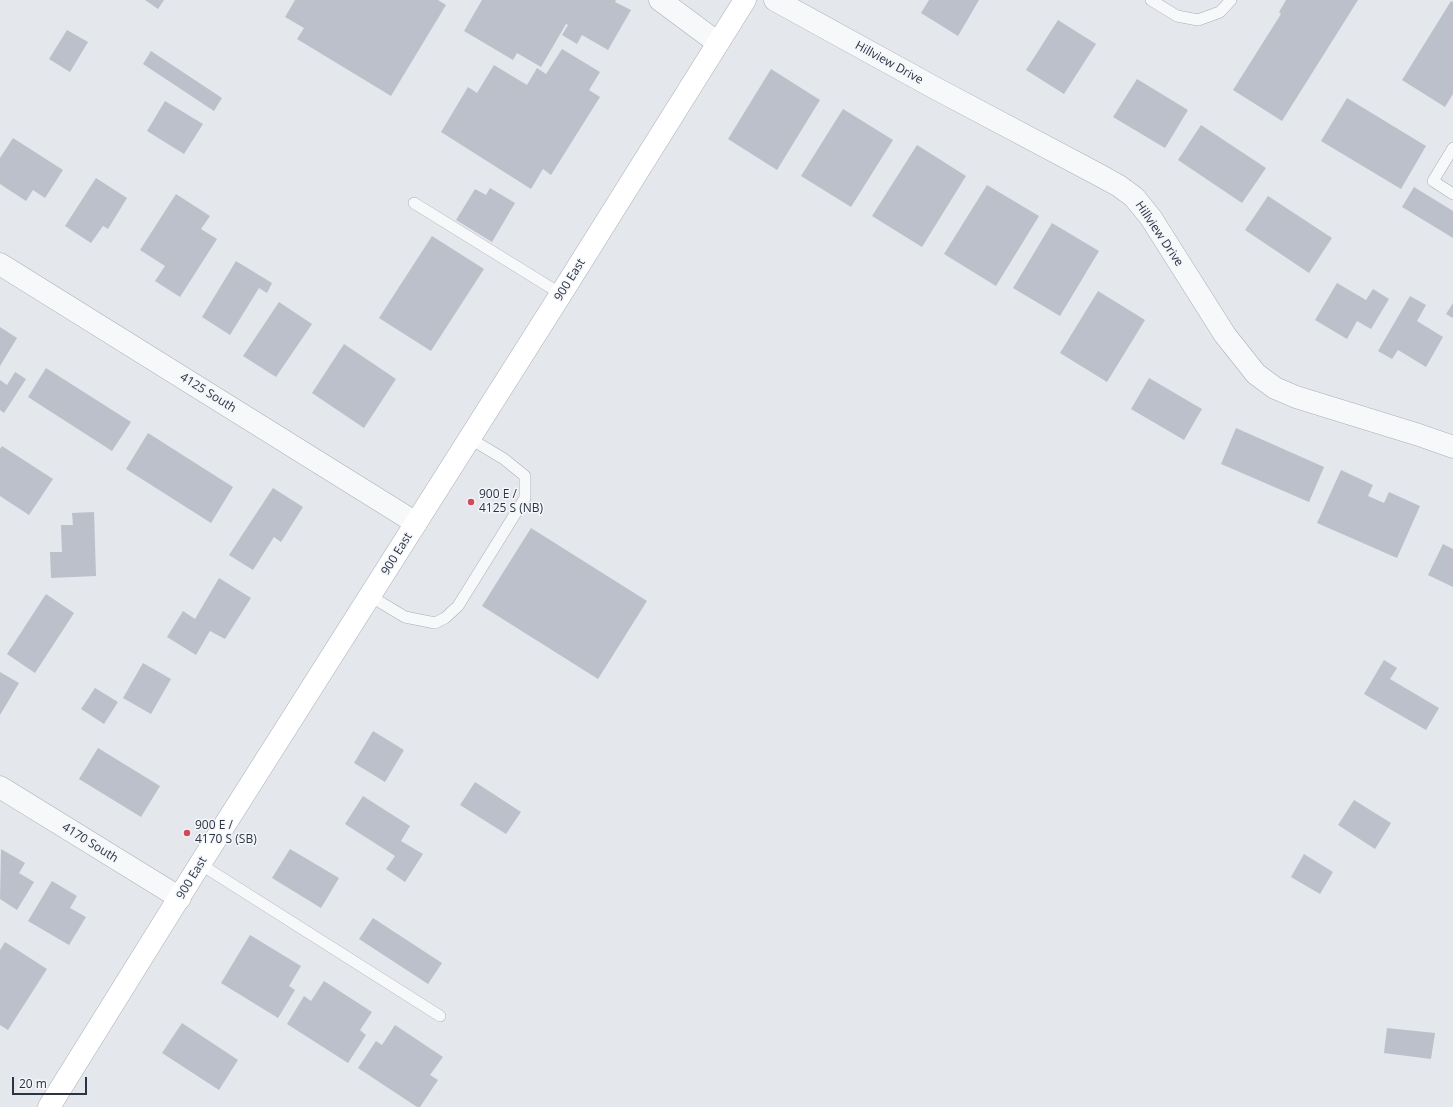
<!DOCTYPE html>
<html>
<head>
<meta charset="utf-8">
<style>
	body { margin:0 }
	#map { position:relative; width:1453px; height:1107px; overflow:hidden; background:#e4e7ec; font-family:"Open Sans",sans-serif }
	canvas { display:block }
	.scale { position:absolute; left:12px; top:1077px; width:75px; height:18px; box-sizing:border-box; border:2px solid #2b3445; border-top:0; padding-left:5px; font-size:12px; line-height:14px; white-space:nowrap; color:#2b3445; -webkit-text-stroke:3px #f4f6f9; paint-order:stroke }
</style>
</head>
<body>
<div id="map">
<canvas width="1453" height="1107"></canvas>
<div class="scale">20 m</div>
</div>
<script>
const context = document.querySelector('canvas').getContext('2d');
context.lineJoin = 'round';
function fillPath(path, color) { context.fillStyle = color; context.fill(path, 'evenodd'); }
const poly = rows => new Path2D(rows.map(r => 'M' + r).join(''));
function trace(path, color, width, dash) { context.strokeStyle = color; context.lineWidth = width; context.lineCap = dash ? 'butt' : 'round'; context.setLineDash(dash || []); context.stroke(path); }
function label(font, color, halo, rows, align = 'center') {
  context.font = font + ' "Open Sans",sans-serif'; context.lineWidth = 3; context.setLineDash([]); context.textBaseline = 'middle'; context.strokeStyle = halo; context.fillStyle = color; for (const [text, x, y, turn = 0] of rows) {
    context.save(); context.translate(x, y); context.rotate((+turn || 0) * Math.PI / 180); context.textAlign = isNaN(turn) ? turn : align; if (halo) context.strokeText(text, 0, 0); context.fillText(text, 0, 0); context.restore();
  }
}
const building = poly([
	[145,0,164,0,158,9],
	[295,0,438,0,446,5,391,96,297,39,304,28,285,17],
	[482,0,616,0,615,2,631,10,608,50,582,35,577,44,562,35,568,25,566,24,541,67,517,53,513,60,464,31],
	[929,0,979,0,958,36,921,13],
	[1286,0,1358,0,1282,121,1233,90,1281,14,1279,12],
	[1451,1,1453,2,1453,94,1445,107,1402,80],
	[1058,20,1096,44,1064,94,1026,70],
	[67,30,88,42,70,72,49,59],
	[562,49,600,72,589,90,600,97,551,175,543,169,531,189,441,132,468,87,477,93,494,65,527,85,537,68,546,74],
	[151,51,222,98,214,111,143,64],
	[771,69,820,100,777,170,728,139],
	[1137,79,1188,110,1165,148,1113,117],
	[1347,98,1426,146,1401,189,1321,141],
	[165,101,203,124,184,154,147,131],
	[843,109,893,140,851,207,801,176],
	[1201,125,1266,168,1242,203,1178,160],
	[13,138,63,170,45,198,33,190,26,201,0,184,0,158],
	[917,145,966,176,922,247,872,216],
	[96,178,127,198,108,229,103,226,91,243,65,226],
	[987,185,1039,216,996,286,944,254],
	[1414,187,1453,211,1453,238,1402,207],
	[490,188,515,203,492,242,456,220,475,189,486,195],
	[176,194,210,216,201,229,217,239,180,297,155,281,165,266,140,250],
	[1268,196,1332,238,1309,273,1245,230],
	[1052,223,1099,251,1060,316,1013,288],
	[432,236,484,269,431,351,379,318],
	[236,261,272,283,267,293,259,288,230,335,202,317],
	[1337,283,1366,300,1373,289,1389,299,1371,329,1357,321,1347,339,1315,320],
	[1098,291,1145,320,1107,382,1060,353],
	[1410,296,1426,305,1417,321,1443,337,1426,367,1398,350,1392,359,1378,351],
	[279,302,312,324,276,377,243,356],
	[1453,303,1453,318,1446,314],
	[0,327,17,338,0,366],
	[344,344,396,379,364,428,312,393],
	[46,368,131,422,112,451,28,397],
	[15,372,26,379,4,413,0,410,0,380,7,385],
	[1149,378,1202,409,1184,440,1131,409],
	[1236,428,1324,467,1309,502,1221,464],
	[148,433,233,487,211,523,126,469],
	[2,446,53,479,29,515,0,496,0,449],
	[1341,470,1373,485,1368,496,1384,503,1389,492,1420,506,1397,558,1317,523],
	[273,488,303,507,281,542,274,537,253,570,229,555],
	[94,512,96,576,51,578,50,552,62,552,61,525,73,525,72,513],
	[531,528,647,601,598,679,482,606],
	[1443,544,1453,549,1453,587,1428,575],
	[219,578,251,598,225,639,210,631,196,655,167,637,183,611,195,619],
	[46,594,74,613,35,673,7,654],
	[1384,660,1397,668,1390,679,1439,708,1426,730,1364,694],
	[143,663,171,679,151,714,123,698],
	[0,672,19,683,0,715],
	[95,688,118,702,104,724,81,709],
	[373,731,404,750,385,782,354,763],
	[98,748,160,786,141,817,79,779],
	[475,782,521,812,506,834,460,805],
	[363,796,410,826,401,841,423,854,405,882,386,869,395,856,345,824],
	[1354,800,1391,823,1375,849,1338,825],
	[1,849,25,863,19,873,34,882,17,910,0,899],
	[290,849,339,878,321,908,272,878],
	[1304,854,1333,872,1320,894,1291,877],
	[52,881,77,896,70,908,86,917,69,945,28,921],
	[373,918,442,963,428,984,359,939],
	[250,935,301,966,289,986,295,990,278,1018,221,983],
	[5,942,47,969,8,1030,0,1025,0,950],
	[324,981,372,1012,360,1030,366,1035,348,1063,287,1024,304,996,311,1001],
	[182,1023,238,1060,219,1090,162,1053],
	[395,1025,443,1057,430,1075,438,1080,420,1107,417,1107,358,1068,376,1041,382,1045],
	[1387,1028,1435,1033,1431,1059,1384,1053]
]);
const lane = poly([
	[1151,0,1177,16,1198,20,1220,12,1231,0],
	[1453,148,1433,181,1453,194],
	[414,203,561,294],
	[370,596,405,617,435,623,445,618,458,606,525,498,525,476,504,459,469,438],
	[200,864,440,1016]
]);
const street = poly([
	[660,0,718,43],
	[775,0,935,88,1101,176,1119,186,1134,197,1151,218,1225,335,1256,374,1275,388,1296,397,1419,435,1453,447],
	[0,264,416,523],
	[0,787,180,898]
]);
const secondary = poly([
	[49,1107,200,864,561,294,745,0]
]);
const markers = [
	[471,502,4,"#d1495b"],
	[187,833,4,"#d1495b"]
];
const streetNames = [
	["Hillview Drive",889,63,29],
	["Hillview Drive",1159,234,56],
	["900 East",570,280,-58],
	["4125 South",208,393,32],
	["900 East",397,554,-58],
	["4170 South",90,843,32],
	["900 East",192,878,-59]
];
const poiNames = [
	["900 E /",479,495],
	["4125 S (NB)",479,509],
	["900 E /",195,826],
	["4170 S (SB)",195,840]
];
fillPath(building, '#bbc0ca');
trace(lane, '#a9aeb7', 12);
trace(street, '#a9aeb7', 23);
trace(secondary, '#a9aeb7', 23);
trace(lane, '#f7f8fa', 11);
trace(street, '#f7f8fa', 22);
trace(secondary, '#fff', 22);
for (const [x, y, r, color] of markers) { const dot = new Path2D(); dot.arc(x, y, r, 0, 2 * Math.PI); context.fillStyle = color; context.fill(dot); trace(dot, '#f4f6f9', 1.5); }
label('12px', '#2b3445', '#f4f6f9', streetNames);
label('12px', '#2b3445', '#f4f6f9', poiNames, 'left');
</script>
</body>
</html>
